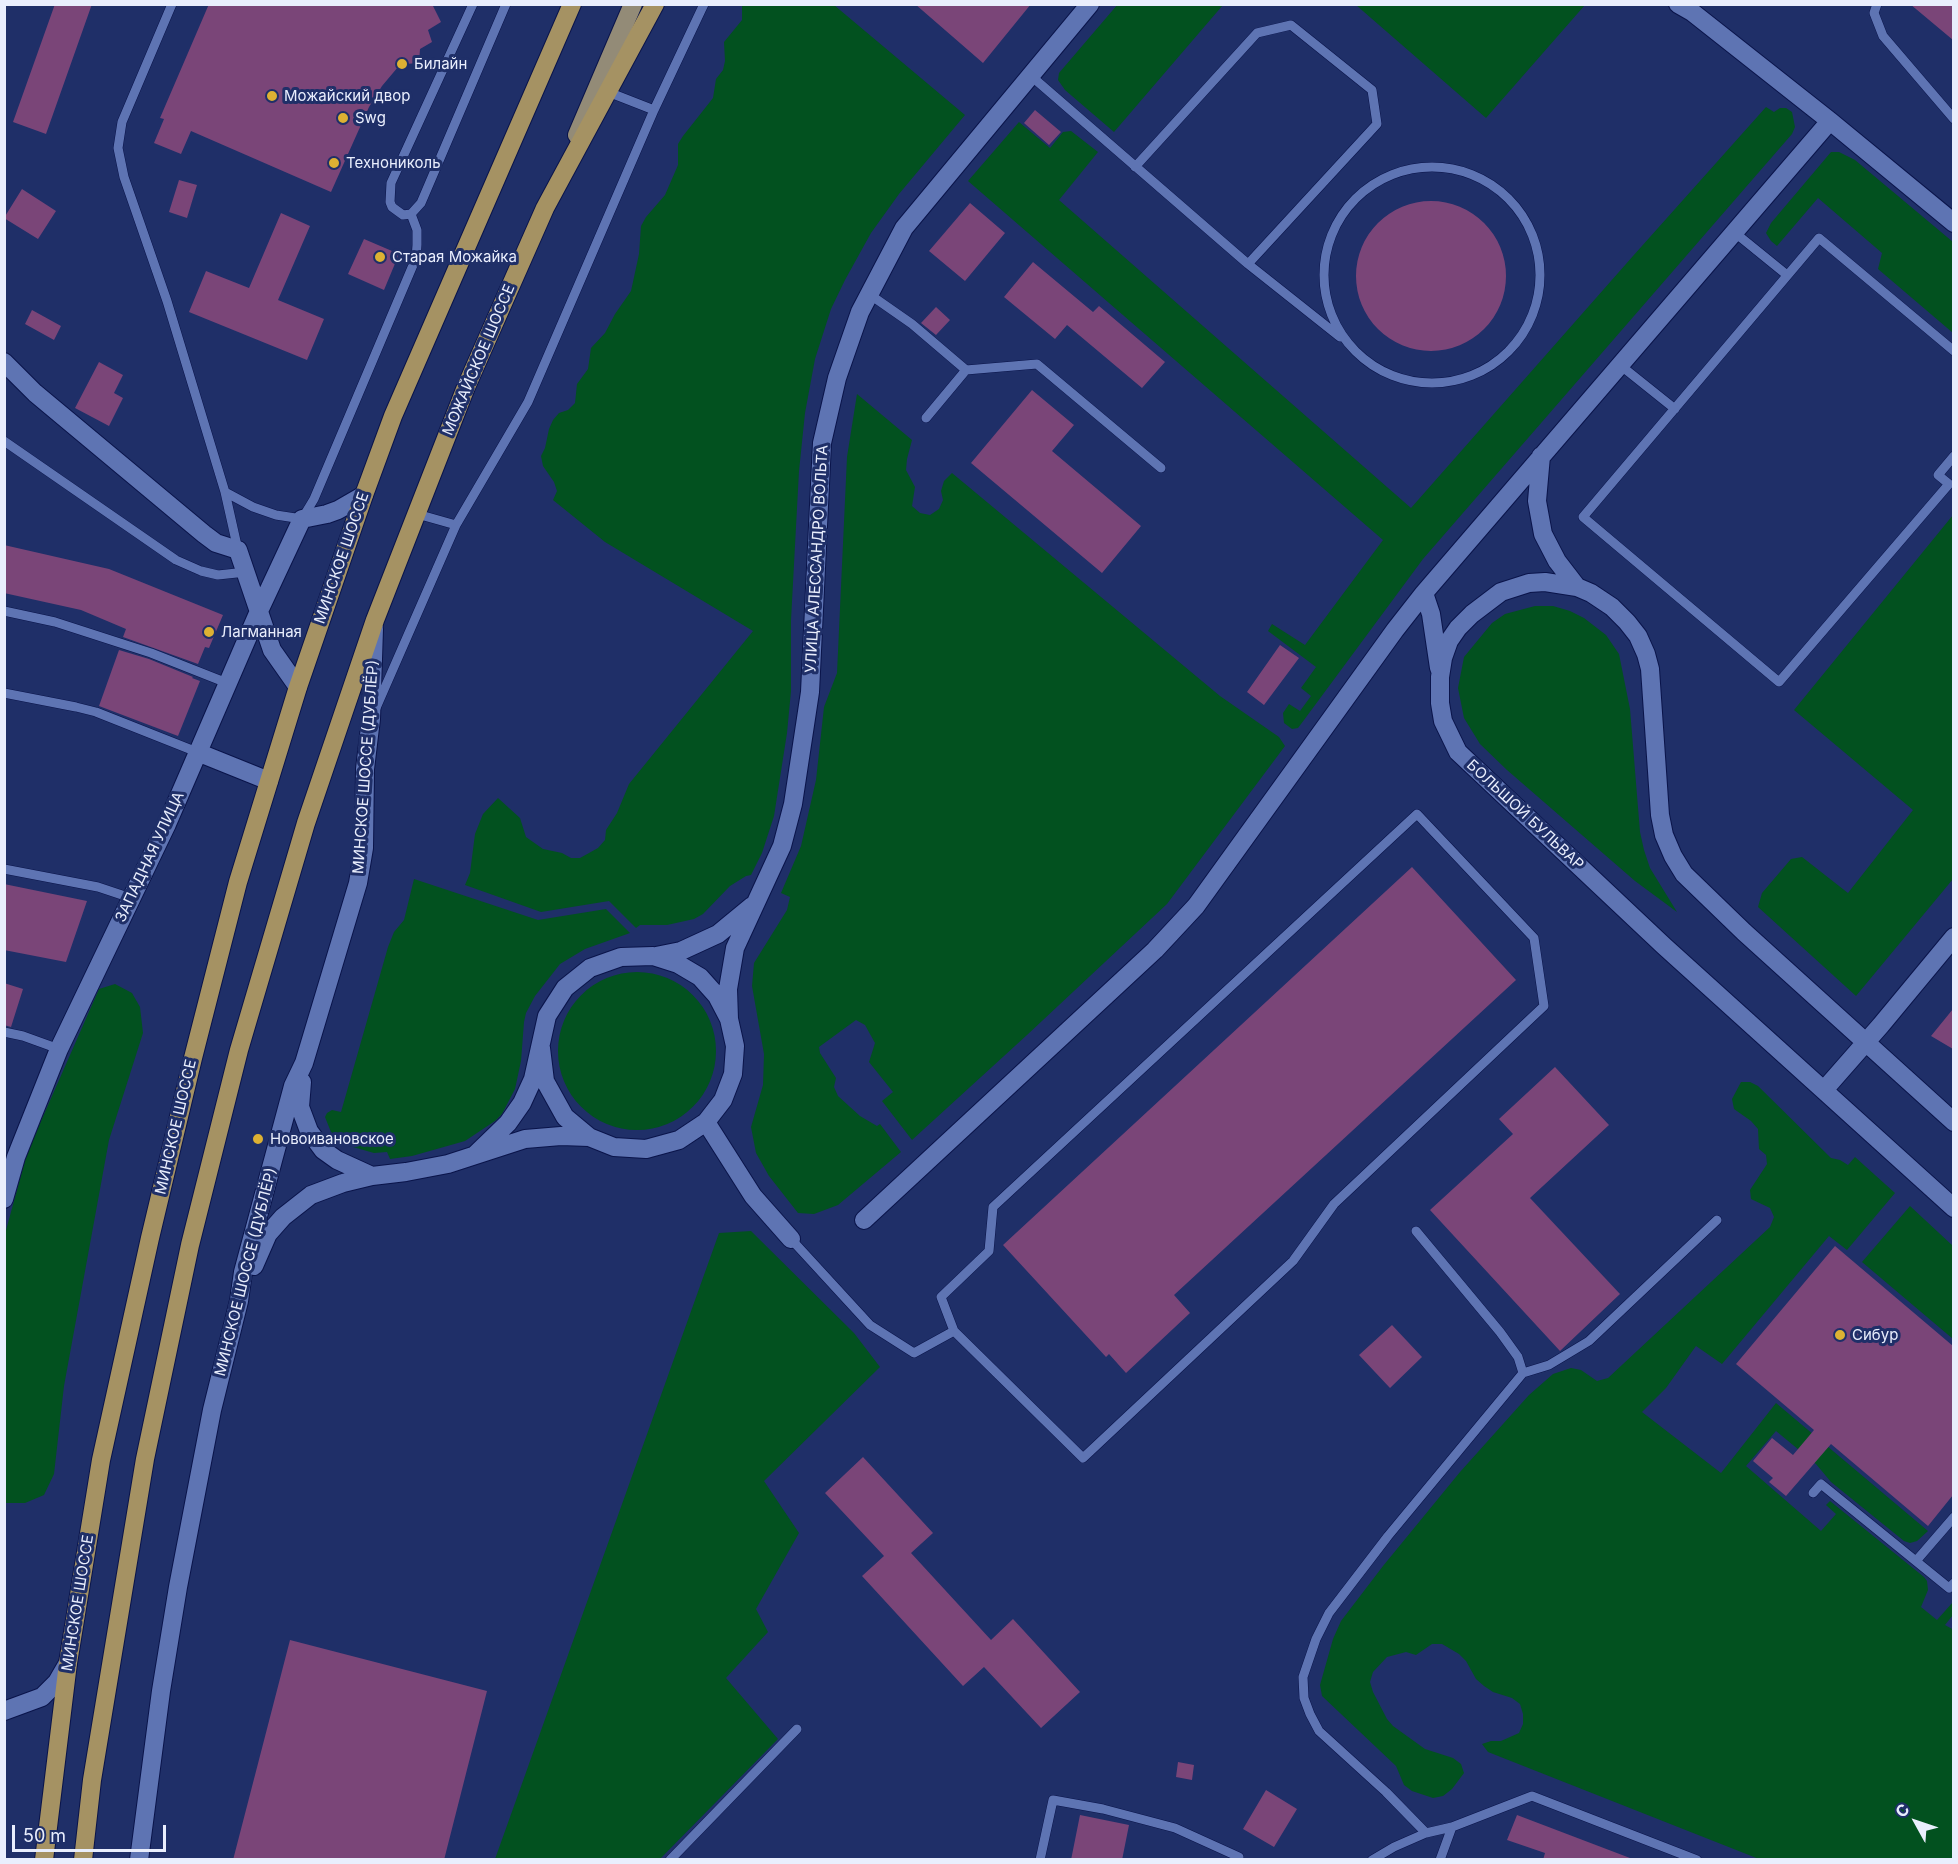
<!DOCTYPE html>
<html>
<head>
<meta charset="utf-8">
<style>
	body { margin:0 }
	#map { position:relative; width:1958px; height:1864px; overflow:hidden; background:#1f2f68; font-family:Inter,sans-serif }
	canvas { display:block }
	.frame { position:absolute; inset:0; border:6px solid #e9eefd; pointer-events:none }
	.north { position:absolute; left:1886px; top:1792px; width:60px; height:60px; -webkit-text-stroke:4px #1f2f68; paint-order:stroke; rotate:310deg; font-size:16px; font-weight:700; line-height:24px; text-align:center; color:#e9eefd }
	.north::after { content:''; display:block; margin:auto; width:21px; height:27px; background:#e9eefd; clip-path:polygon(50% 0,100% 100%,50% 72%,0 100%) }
	.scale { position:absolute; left:12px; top:1825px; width:154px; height:27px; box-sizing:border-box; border:3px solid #e9eefd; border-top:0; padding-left:8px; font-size:18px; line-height:21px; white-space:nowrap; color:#e9eefd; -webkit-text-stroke:4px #1f2f68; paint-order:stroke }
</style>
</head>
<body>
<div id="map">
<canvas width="1958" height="1864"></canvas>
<div class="frame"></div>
<div class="north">С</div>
<div class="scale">50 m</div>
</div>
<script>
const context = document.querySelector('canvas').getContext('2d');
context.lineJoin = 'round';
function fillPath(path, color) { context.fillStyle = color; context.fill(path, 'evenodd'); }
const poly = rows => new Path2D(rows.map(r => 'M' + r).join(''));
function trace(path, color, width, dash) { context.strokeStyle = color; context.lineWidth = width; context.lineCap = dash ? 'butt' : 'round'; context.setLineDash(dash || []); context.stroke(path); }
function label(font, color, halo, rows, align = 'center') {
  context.font = font + ' Inter,sans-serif'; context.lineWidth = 6; context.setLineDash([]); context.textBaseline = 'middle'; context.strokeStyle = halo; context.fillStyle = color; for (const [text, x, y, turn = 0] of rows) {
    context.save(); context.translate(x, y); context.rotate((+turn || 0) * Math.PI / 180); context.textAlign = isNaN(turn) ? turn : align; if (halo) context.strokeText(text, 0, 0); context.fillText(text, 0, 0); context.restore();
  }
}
const green = poly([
	[1118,4,1223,5,1114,132,1065,90,1058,80,1059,73],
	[742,5,834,5,965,115,899,194,871,233,845,280,831,309,815,359,805,413,799,471,791,620,791,691,787,733,774,816,762,853,751,875,746,876,730,886,703,914,694,919,667,925,640,925,636,928,609,901,541,912,465,885,470,873,475,834,483,814,498,798,520,818,526,837,543,849,562,853,571,858,580,858,598,848,605,840,606,830,617,813,629,784,753,631,605,542,553,500,557,491,554,482,543,466,541,456,545,448,549,429,553,420,559,413,568,410,575,403,577,384,588,369,591,348,605,333,615,314,631,291,639,254,641,226,646,217,665,195,678,165,678,144,683,136,713,98,716,79,723,70,725,61,724,42,742,20],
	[1356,5,1585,5,1486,118],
	[1766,107,1774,112,1780,108,1786,108,1792,112,1795,127,1792,134,1423,559,1304,720,1298,728,1292,729,1284,723,1283,713,1289,704,1300,711,1311,696,1301,688,1316,667,1268,631,1272,624,1305,645,1383,540,968,181,1019,122,1050,148,1063,132,1071,131,1098,152,1059,200,1411,508,1633,256],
	[1831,152,1839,152,1855,160,1953,242,1953,333,1878,269,1882,253,1818,198,1777,246,1771,241,1766,233,1771,223],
	[857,394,912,440,907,459,906,470,915,487,912,506,920,513,930,515,939,509,943,500,941,491,944,481,952,473,1220,696,1279,737,1285,746,1167,904,1027,1035,912,1140,882,1101,893,1092,869,1062,875,1043,865,1025,856,1020,819,1047,820,1053,836,1078,834,1087,838,1096,860,1116,877,1126,880,1124,901,1152,838,1205,814,1214,798,1213,769,1176,756,1153,751,1127,763,1085,764,1054,752,986,754,963,787,910,790,897,781,893,801,846,816,780,824,707,837,673,847,457],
	[1953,515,1953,879,1856,996,1758,907,1762,893,1791,859,1802,857,1848,893,1913,810,1794,710],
	[1535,606,1553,606,1570,611,1584,618,1606,635,1619,654,1630,709,1640,832,1644,850,1650,868,1677,912,1635,881,1507,770,1480,744,1464,718,1458,688,1464,657,1492,623,1505,614],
	[414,879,538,920,606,909,630,933,585,949,560,964,535,996,526,1013,524,1022,521,1061,515,1089,502,1114,495,1121,465,1141,412,1156,390,1159,387,1152,374,1153,346,1145,331,1132,325,1117,327,1113,332,1110,341,1112,388,947,394,932,404,920],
	'558 1051a79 79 0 1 1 158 0a79 79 0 1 1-158 0Z',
	[115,984,132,993,140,1007,143,1033,109,1140,64,1386,54,1474,44,1495,25,1503,5,1503,5,1234,27,1153,99,989],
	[1741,1082,1750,1082,1758,1086,1831,1158,1840,1160,1848,1165,1855,1157,1895,1193,1847,1250,1829,1236,1722,1364,1696,1346,1666,1388,1642,1412,1721,1473,1776,1403,1928,1531,1917,1541,1910,1543,1904,1541,1831,1482,1816,1464,1776,1431,1746,1466,1821,1531,1836,1514,1826,1505,1830,1501,1924,1577,1927,1581,1928,1590,1921,1607,1937,1620,1953,1602,1953,1615,1945,1625,1954,1630,1953,1859,1759,1859,1488,1752,1482,1744,1491,1741,1501,1741,1519,1733,1523,1724,1523,1714,1520,1704,1512,1698,1493,1692,1484,1686,1476,1679,1466,1661,1459,1654,1442,1644,1432,1644,1416,1655,1406,1652,1387,1657,1373,1672,1370,1682,1373,1692,1387,1719,1393,1726,1425,1749,1453,1758,1461,1764,1464,1773,1452,1789,1443,1796,1433,1798,1412,1791,1404,1785,1396,1766,1322,1696,1320,1685,1333,1639,1341,1621,1383,1566,1460,1472,1529,1395,1553,1374,1571,1368,1581,1370,1597,1381,1608,1378,1770,1227,1774,1217,1770,1208,1751,1199,1750,1190,1767,1164,1766,1155,1759,1149,1758,1129,1751,1121,1734,1109,1732,1099],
	[1910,1206,1953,1246,1953,1339,1862,1262],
	[751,1231,854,1333,880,1367,764,1481,799,1533,756,1609,768,1632,726,1678,778,1739,660,1859,495,1859,719,1233]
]);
const building = poly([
	[55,4,92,4,46,134,13,122],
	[209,4,432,4,441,22,428,30,432,42,420,49,419,63,405,64,398,67,382,86,369,107,331,192,191,131,181,154,154,143,164,119,160,118],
	[915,4,1031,4,983,63],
	[1910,4,1953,4,1953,40],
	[1035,110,1061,132,1049,145,1024,123],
	[179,180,197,185,187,218,169,212],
	[22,189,56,211,38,239,4,218],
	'1356 276a75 75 0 1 1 150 0a75 75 0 1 1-150 0Z',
	[970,203,1005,233,965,281,929,251],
	[281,213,310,226,278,300,324,319,307,360,189,312,206,271,249,288],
	[364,239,399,254,384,290,348,274],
	[1033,262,1093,312,1099,306,1165,362,1142,388,1067,325,1055,339,1004,297],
	[936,307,950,320,936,335,921,323],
	[32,310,61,326,54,340,25,324],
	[99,362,123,375,114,393,123,398,109,426,75,408],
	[1032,390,1074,425,1052,451,1141,526,1102,573,971,463],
	[4,545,109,569,223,615,209,648,205,647,198,664,123,637,126,629,81,610,4,593],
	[1280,645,1299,658,1264,705,1247,692],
	[119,650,149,659,193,677,192,678,200,681,178,736,99,706],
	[1412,867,1516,980,1174,1295,1190,1313,1126,1373,1109,1354,1106,1357,1003,1245],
	[4,884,87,901,66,962,4,950],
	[4,983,23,989,11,1027,4,1025],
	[1953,1009,1953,1049,1931,1036],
	[1555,1067,1609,1125,1530,1198,1620,1294,1560,1351,1430,1210,1513,1134,1499,1119],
	[1835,1246,1953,1346,1953,1495,1928,1526,1831,1444,1786,1496,1769,1482,1773,1478,1753,1461,1772,1438,1793,1455,1814,1430,1736,1364],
	[1392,1325,1422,1357,1390,1388,1359,1355],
	[863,1457,933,1533,911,1553,991,1640,1013,1619,1080,1692,1041,1728,984,1667,963,1686,862,1576,884,1556,825,1493],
	[290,1640,487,1691,444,1860,233,1860],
	[1178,1762,1194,1765,1192,1780,1176,1777],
	[1266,1790,1297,1809,1274,1847,1243,1829],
	[1080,1815,1129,1825,1122,1860,1071,1860],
	[1517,1815,1630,1858,1630,1860,1543,1860,1545,1853,1507,1840]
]);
const service = poly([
	[172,4,122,122,118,148,124,177,167,301,225,492,253,507,276,515,302,519,314,499,416,258,417,245,417,230,411,214],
	[473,4,391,183,390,202,392,207,403,215,411,214,421,203,506,4],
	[1877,4,1874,13,1883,36,1954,119],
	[1030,75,1248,264,1340,337],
	[608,92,654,110],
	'1324 275a108 108 0 1 1 216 0a108 108 0 1 1-216 0Z',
	[1135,167,1257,33,1291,25,1372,90,1377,124,1248,264],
	[1734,232,1787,275],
	[869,294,912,324,966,370,1037,364,1161,468],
	[1954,351,1819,238,1583,517,1779,682,1949,484,1938,475,1954,456],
	[1620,365,1675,409],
	[926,418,966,370],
	[4,441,176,560,201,571,218,575,246,572],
	[225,492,238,550],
	[417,514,456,525,528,402,654,110,704,4],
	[4,611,55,622,151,653,227,683],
	[4,693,76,707,96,712,197,752],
	[376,708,456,525],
	[4,869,98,887,131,898],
	[4,1032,23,1036,59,1049],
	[1416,1231,1500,1332,1518,1357,1523,1373],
	[791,1239,870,1325,914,1353,954,1331,1083,1458,1293,1261,1334,1204,1544,1006,1534,938,1417,814,993,1207,989,1251,941,1297,954,1331],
	[1813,1493,1821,1484,1949,1588,1954,1583],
	[1916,1561,1954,1517],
	[1426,1833,1386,1792,1319,1731,1310,1714,1304,1698,1303,1677,1316,1639,1329,1613,1388,1536,1523,1373,1549,1365,1589,1341,1717,1220],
	[670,1860,797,1729],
	[1040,1860,1053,1800,1103,1809,1175,1828,1239,1857],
	[1372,1860,1394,1847,1426,1833,1452,1827],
	[1440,1860,1452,1827,1532,1796,1697,1860]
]);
const minor = poly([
	[1678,4,1692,12,1830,121,1954,223],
	[4,362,35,393,204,534,216,543,238,550,272,650,298,687],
	[1541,456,1537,501,1543,534,1557,561,1577,587],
	[1424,593,1431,614,1439,668],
	[197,752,269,781],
	[656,956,681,951,718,934,752,906],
	[729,1019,728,989,735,948,782,846,793,804,810,692,822,443,837,378,860,312,904,228,1090,4],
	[302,1082,300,1107,309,1131,323,1150,337,1160,372,1176],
	[1824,1090,1881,1025,1954,937],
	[706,1122,753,1196,791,1239],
	[1954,1122,1744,932,1684,874,1673,856,1664,835,1660,815,1650,669,1646,654,1638,636,1627,622,1612,607,1591,593,1577,587,1545,582,1529,583,1501,592,1472,614,1458,628,1449,641,1443,658,1440,677,1440,703,1443,721,1458,752,1664,946,1954,1208],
	[476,1154,508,1123,522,1103,533,1079,547,1016,565,988,590,968,621,957,653,956,678,964,700,977,717,996,729,1019,735,1046,733,1074,723,1100,706,1122,679,1140,646,1149,614,1147,589,1137,565,1117,545,1081,541,1048],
	[4,1199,16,1157,59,1049,167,824,259,611,302,519,327,514,338,510,364,495],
	[864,1220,1155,950,1196,906,1395,630,1424,593,1830,121],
	[254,1266,268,1234,283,1217,311,1195,343,1183,372,1176,406,1172,448,1164,525,1139,561,1136,589,1137],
	[4,1711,42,1697,57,1682,68,1663],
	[139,1860,161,1691,178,1587,212,1410,239,1301,243,1272,293,1086,304,1063,358,883,364,848,365,769,371,719,374,629]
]);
const primary = poly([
	[577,135,633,4]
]);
const trunk = poly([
	[44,1860,68,1663,101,1460,150,1238,193,1058,238,882,298,687,364,495,393,416,572,4],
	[83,1860,92,1780,145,1459,190,1245,239,1050,306,823,375,620,466,387,545,208,655,4]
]);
const markers = [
	[402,64,6,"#ddb133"],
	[272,96,6,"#ddb133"],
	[343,118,6,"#ddb133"],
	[334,163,6,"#ddb133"],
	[380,257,6,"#ddb133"],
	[209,632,6,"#ddb133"],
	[258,1139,6,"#ddb133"],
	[1840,1335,6,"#ddb133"]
];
const poiNames = [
	["Билайн",414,64],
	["Можайский двор",284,96],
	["Swg",355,118],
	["Технониколь",346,163],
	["Старая Можайка",392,257],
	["Лагманная",221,632],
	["Новоивановское",270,1139],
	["Сибур",1852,1335]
];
const streetNames = [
	["МОЖАЙСКОЕ ШОССЕ",479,360,-67],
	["МИНСКОЕ ШОССЕ",342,558,-71],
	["УЛИЦА АЛЕССАНДРО ВОЛЬТА",817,559,-87],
	["МИНСКОЕ ШОССЕ (ДУБЛЁР)",366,767,-86],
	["БОЛЬШОЙ БУЛЬВАР",1525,815,43],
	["ЗАПАДНАЯ УЛИЦА",150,857,-65],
	["МИНСКОЕ ШОССЕ",176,1127,-77],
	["МИНСКОЕ ШОССЕ (ДУБЛЁР)",246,1272,-76],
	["МИНСКОЕ ШОССЕ",78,1603,-81]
];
fillPath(green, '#02511f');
fillPath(building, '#7a4578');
trace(service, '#0a144a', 10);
trace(minor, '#0a144a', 20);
trace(primary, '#0a144a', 20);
trace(trunk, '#0a144a', 20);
trace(service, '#5e74b3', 9);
trace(minor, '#5e74b3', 18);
trace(primary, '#938b77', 18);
trace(trunk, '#a59263', 18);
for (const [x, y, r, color] of markers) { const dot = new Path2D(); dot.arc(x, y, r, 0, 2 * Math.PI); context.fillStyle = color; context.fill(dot); trace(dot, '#1f2f68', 2); }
label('15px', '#e9eefd', '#1f2f68', poiNames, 'left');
label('15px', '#e9eefd', '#1f2f68', streetNames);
</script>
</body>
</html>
